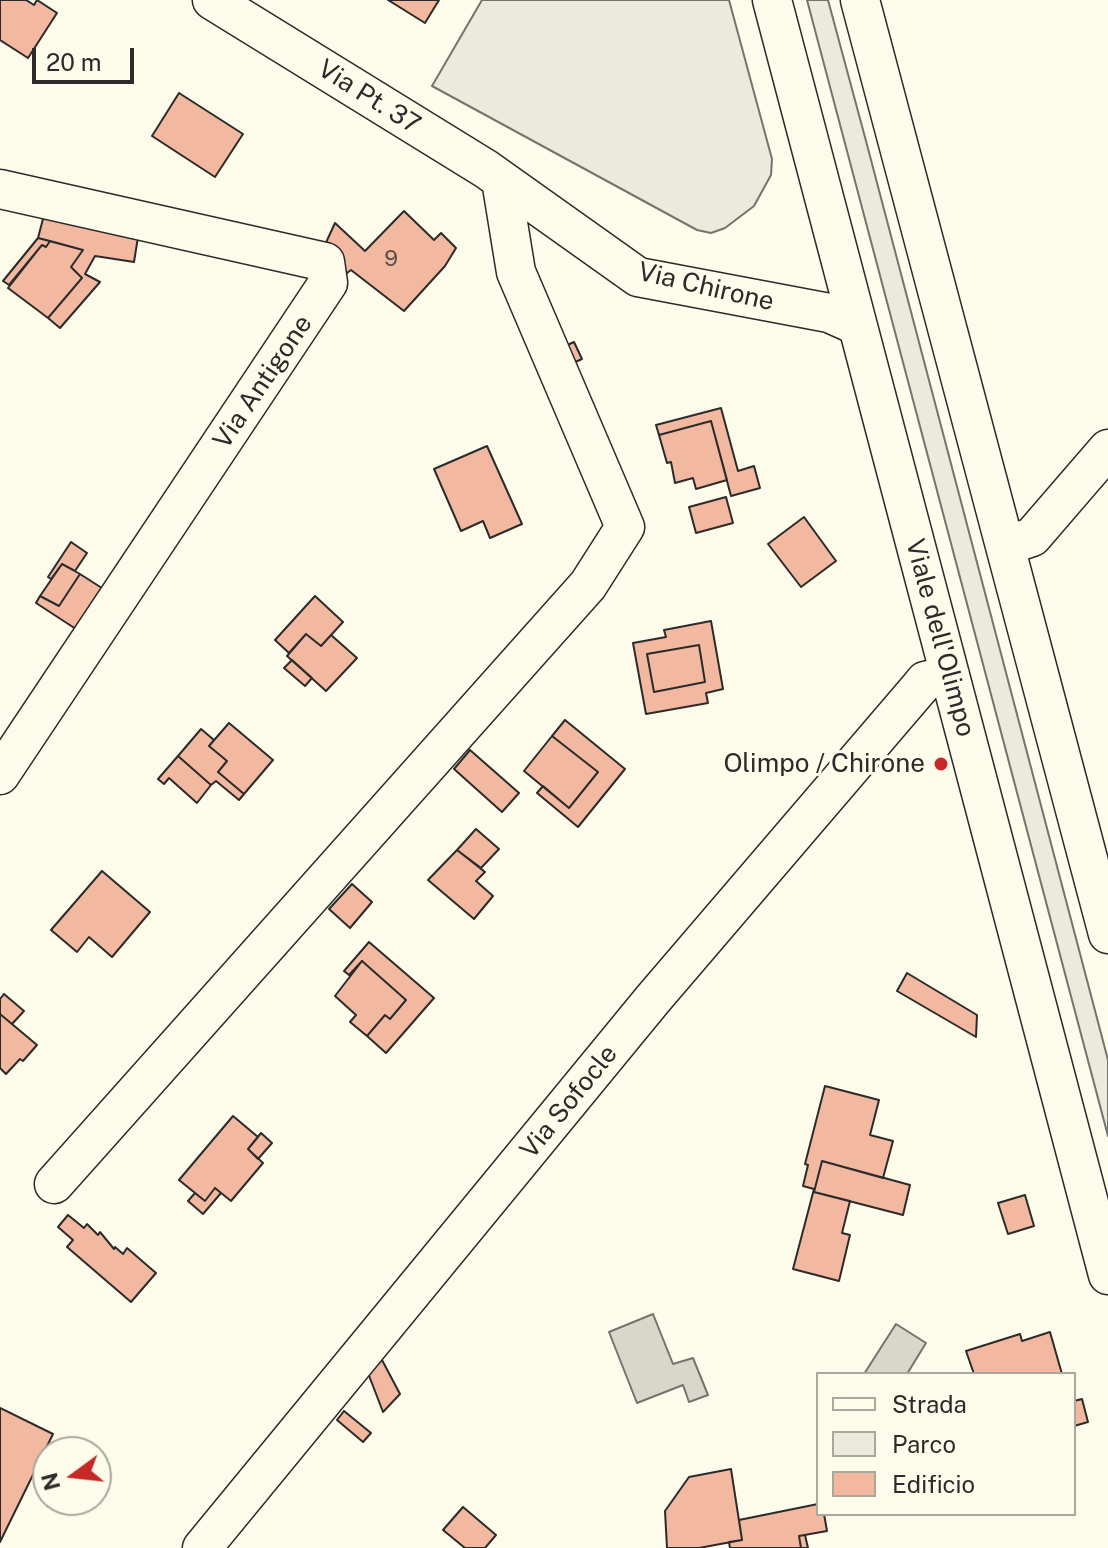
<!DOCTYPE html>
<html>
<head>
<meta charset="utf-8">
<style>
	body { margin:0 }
	#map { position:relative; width:1108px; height:1548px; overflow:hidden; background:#fdfbea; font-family:"Public Sans",sans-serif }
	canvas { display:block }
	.legend { position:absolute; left:816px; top:1372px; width:260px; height:144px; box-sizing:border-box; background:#fdfbea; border:2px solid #a9a89e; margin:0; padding:10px 14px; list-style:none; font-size:24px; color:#2b2b2b }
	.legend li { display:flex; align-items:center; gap:16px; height:40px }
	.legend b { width:40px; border:2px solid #a9a89e }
	.north { position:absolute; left:32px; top:1436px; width:80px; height:80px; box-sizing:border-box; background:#fdfbea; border:2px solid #a9a89e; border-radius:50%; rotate:255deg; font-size:22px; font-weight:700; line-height:32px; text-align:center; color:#2b2b2b }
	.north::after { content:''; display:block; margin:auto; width:28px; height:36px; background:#c62828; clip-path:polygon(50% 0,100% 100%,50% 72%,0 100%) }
	.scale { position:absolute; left:32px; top:48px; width:102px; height:36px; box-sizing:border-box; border:4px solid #2b2b2b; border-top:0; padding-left:10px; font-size:24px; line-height:28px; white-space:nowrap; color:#2b2b2b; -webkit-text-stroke:6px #fdfbea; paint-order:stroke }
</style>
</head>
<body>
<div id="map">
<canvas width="1108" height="1548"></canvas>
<ul class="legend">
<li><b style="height:10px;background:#fdfbea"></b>Strada</li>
<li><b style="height:22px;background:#ecebdb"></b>Parco</li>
<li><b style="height:22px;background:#f2b8a0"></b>Edificio</li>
</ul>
<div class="north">N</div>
<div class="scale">20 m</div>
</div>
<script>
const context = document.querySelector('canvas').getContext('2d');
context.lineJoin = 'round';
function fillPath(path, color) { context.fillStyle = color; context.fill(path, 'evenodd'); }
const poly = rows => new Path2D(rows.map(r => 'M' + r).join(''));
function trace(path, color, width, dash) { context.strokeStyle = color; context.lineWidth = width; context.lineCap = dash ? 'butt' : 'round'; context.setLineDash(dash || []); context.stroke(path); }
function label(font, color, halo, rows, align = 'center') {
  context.font = font + ' "Public Sans",sans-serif'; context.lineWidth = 6; context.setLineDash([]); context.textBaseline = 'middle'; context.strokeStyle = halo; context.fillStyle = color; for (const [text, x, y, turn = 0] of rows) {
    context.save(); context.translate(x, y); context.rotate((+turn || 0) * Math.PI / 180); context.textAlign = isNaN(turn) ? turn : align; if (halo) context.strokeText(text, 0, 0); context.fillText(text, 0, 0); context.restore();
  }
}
const green = poly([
	[482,0,729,0,772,159,771,175,754,206,725,228,711,233,697,230,432,86,482,0],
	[807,0,828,0,866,141,1108,1060,1108,1136,807,0]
]);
const water = poly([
	[653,1314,673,1364,693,1358,708,1395,689,1402,683,1385,637,1403,609,1332,653,1314],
	[896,1324,926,1343,907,1374,864,1374,896,1324]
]);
const building = poly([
	[0,0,26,0,34,5,37,0,57,13,28,58,0,40,0,0],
	[388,0,439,0,425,23,388,0],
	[179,93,243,134,215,177,152,136,179,93],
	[404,211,434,240,441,233,456,248,445,266,404,311,351,270,347,273,323,249,335,223,365,251,404,211],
	[44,215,138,237,134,262,95,256,85,274,100,282,60,328,48,318,82,278,71,267,83,250,38,238,44,215],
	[38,238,50,241,46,247,42,245,9,285,3,281,38,238],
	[50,241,83,250,71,267,82,278,48,318,8,288,42,245,46,247,50,241],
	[574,342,582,359,571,364,563,347,574,342],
	[721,408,738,471,754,466,760,488,731,496,711,421,659,435,656,425,721,408],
	[711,421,727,480,696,489,693,478,675,483,671,462,667,463,659,435,711,421],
	[487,446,522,524,490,538,483,521,461,531,434,469,487,446],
	[726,497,733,523,696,533,689,507,726,497],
	[804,517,836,561,801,587,768,544,804,517],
	[71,542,87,553,75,571,62,564,51,579,48,577,71,542],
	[62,564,80,574,59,606,40,596,62,564],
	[80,574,105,590,79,631,36,603,40,596,59,606,80,574],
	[315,596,343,622,321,646,306,634,289,653,275,640,315,596],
	[711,621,723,689,706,693,708,703,646,714,633,643,666,637,664,630,711,621],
	[699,645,705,682,654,692,647,654,699,645],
	[306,634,321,646,331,635,357,658,326,691,287,656,306,634],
	[699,645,705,682,654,692,647,654,699,645],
	[292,660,312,678,305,686,284,668,292,660],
	[565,720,625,769,578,827,537,793,543,786,569,808,598,772,552,736,565,720],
	[229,723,273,760,244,794,218,772,227,761,209,746,229,723],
	[201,729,214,740,209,746,227,761,218,772,244,794,239,800,216,781,211,785,178,756,201,729],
	[552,736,598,772,569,808,524,771,552,736],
	[470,750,519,793,502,812,454,769,470,750],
	[178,756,211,785,197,803,169,778,164,784,158,779,178,756],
	[476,829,499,849,481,868,457,850,476,829],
	[457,850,485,872,476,881,493,896,474,919,428,880,457,850],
	[102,871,150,912,112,957,89,937,77,952,51,930,102,871],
	[352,884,372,902,350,928,329,909,352,884],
	[369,942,434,998,386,1053,367,1036,385,1015,390,1019,406,1000,362,961,349,975,344,971,369,942],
	[362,961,406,1000,390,1019,385,1015,367,1036,350,1022,356,1015,335,996,362,961],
	[907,973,977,1015,976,1037,897,991,907,973],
	[4,994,24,1011,12,1024,0,1014,0,999,4,994],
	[0,1014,37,1045,23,1061,20,1059,6,1074,0,1068,0,1014],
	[825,1086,879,1100,870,1135,893,1141,883,1178,822,1161,814,1192,850,1201,842,1233,850,1235,839,1281,793,1269,814,1189,803,1186,808,1165,805,1164,825,1086],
	[233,1116,258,1137,248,1149,263,1163,231,1201,215,1188,205,1201,179,1180,233,1116],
	[261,1133,272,1143,258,1159,248,1149,261,1133],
	[822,1161,910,1185,903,1215,814,1192,822,1161],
	[215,1188,221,1193,203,1214,188,1201,195,1193,205,1201,215,1188],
	[1025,1195,1034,1226,1008,1234,998,1203,1025,1195],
	[68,1215,84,1228,87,1224,98,1235,100,1232,114,1249,115,1247,123,1254,127,1248,156,1273,131,1302,67,1247,73,1240,58,1227,68,1215],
	[1050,1332,1062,1374,974,1374,966,1351,1020,1334,1022,1341,1050,1332],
	[382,1360,400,1394,383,1412,368,1373,382,1360],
	[1082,1399,1088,1422,1074,1426,1074,1401,1082,1399],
	[0,1408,53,1434,0,1542,0,1408],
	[344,1411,371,1433,363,1442,337,1420,344,1411],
	[731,1469,742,1540,699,1548,667,1548,665,1511,689,1477,731,1469],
	[818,1504,818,1514,824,1514,827,1531,799,1536,801,1548,730,1548,729,1542,742,1540,739,1520,818,1504],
	[463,1507,496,1535,485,1548,465,1548,443,1530,463,1507],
	[805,1535,808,1548,801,1548,799,1536,805,1535]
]);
const minor = poly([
	[212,0,486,169,638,277,829,313,858,326],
	[772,0,1108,1275],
	[860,0,1108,934],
	[0,189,325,262,328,283,0,775],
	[1005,546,1032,537,1108,449],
	[54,1184,588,585,625,527,516,272,501,180],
	[202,1548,653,999,920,687,925,681,950,675]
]);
const markers = [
	[941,764,8,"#c62828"]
];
const numberNames = [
	["9",391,259]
];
const streetNames = [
	["Via Pt. 37",369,97,32],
	["Via Chirone",706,287,13],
	["Via Antigone",263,382,-56],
	["Viale dell'Olimpo",940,638,75],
	["Via Sofocle",569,1102,-51]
];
const poiNames = [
	["Olimpo / Chirone",925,764]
];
fillPath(green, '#ecebdb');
trace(green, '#74746e', 2);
fillPath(water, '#d8d7c9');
trace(water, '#74746e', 2);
fillPath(building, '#f2b8a0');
trace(building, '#2b2b2b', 2);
trace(minor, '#2b2b2b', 41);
trace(minor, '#fdfbea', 38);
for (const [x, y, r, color] of markers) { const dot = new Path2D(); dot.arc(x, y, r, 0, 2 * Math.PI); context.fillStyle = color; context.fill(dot); trace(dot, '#fdfbea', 3); }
label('22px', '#5d4e48', null, numberNames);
label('26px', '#2b2b2b', '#fdfbea', streetNames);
label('26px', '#2b2b2b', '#fdfbea', poiNames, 'right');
</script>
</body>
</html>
